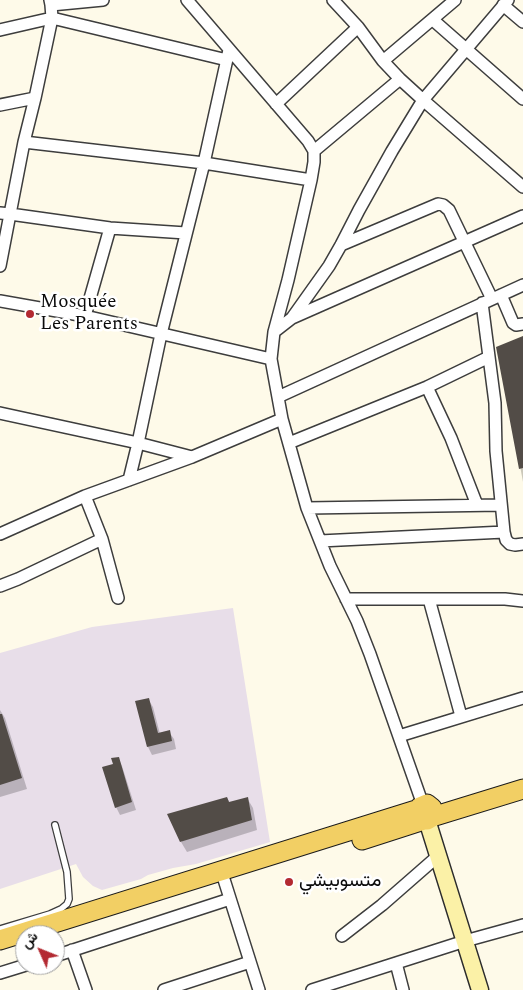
<!DOCTYPE html>
<html>
<head>
<meta charset="utf-8">
<style>
	body { margin:0 }
	#map { position:relative; width:523px; height:990px; overflow:hidden; background:#fefae9; font-family:Spectral,Vazirmatn,serif }
	canvas { display:block }
	.north { position:absolute; left:15px; top:925px; width:50px; height:50px; box-sizing:border-box; background:#fff; border:1px solid #9d9d9d; border-radius:50%; rotate:314deg; font-size:14px; font-weight:700; line-height:20px; text-align:center; color:#0a0a0a }
	.north::after { content:''; display:block; margin:auto; width:18px; height:22px; background:#b32a32; clip-path:polygon(50% 0,100% 100%,50% 72%,0 100%) }
</style>
</head>
<body>
<div id="map">
<canvas width="523" height="990"></canvas>
<div class="north">ش</div>
</div>
<script>
const context = document.querySelector('canvas').getContext('2d');
context.lineJoin = 'round';
function fillPath(path, color) { context.fillStyle = color; context.fill(path, 'evenodd'); }
const poly = rows => new Path2D(rows.map(r => 'M' + r).join(''));
function trace(path, color, width, dash) { context.strokeStyle = color; context.lineWidth = width; context.lineCap = dash ? 'butt' : 'round'; context.setLineDash(dash || []); context.stroke(path); }
function label(font, color, halo, rows, align = 'center') {
  context.font = font + ' Spectral,Vazirmatn,serif'; context.lineWidth = 5; context.setLineDash([]); context.textBaseline = 'middle'; context.strokeStyle = halo; context.fillStyle = color; for (const [text, x, y, turn = 0] of rows) {
    context.save(); context.translate(x, y); context.rotate((+turn || 0) * Math.PI / 180); context.textAlign = isNaN(turn) ? turn : align; if (halo) context.strokeText(text, 0, 0); context.fillText(text, 0, 0); context.restore();
  }
}
const industrial = poly([
	[233,608,270,842,196,864,173,868,148,875,141,879,102,890,93,886,83,877,76,864,0,889,0,653,92,627]
]);
const shadow = poly([
	[523,337,523,482,498,348],
	[148,699,153,707,160,734,169,732,174,739,176,749,152,755,148,747,137,702],
	[0,710,5,718,27,789,0,797],
	[118,758,122,766,136,810,120,815,116,807,114,764],
	[227,798,230,803,247,798,253,808,257,830,187,852,181,842]
]);
const building = poly([
	[523,336,523,468,519,469,496,347],
	[149,698,158,733,170,730,172,741,147,747,135,701],
	[0,714,2,714,22,778,0,785],
	[119,757,132,802,115,808,102,767,113,764,111,758],
	[227,797,229,802,248,797,252,820,180,842,167,814]
]);
const service = poly([
	[0,929,50,914,61,909,67,904,69,899,67,872,55,825]
]);
const minor = poly([
	[187,0,308,141,314,151,314,162,311,180,288,280,274,332,271,359,282,419,307,508,330,566,357,621,370,654,423,805],
	[333,0,358,27,383,61],
	[455,0,383,61,400,79,423,100,523,187],
	[51,5,103,0],
	[503,5,523,22],
	[433,20,523,99],
	[0,30,52,18,227,60],
	[276,104,358,27],
	[0,105,35,98],
	[24,142,35,98,52,18,51,5,50,0],
	[314,151,400,79],
	[0,213,10,214,24,142,204,163,311,180],
	[341,245,438,204,443,205,449,210,492,299],
	[0,266,10,214,110,228,186,233],
	[501,295,513,323,516,325,523,324],
	[0,301,85,316,271,359],
	[482,303,495,403,496,451,504,532,506,540,510,544,515,545,523,544],
	[85,316,110,228],
	[292,318,329,266,341,245,359,210,392,151,423,100,508,0],
	[274,332,292,318,523,216],
	[427,387,451,438,477,505],
	[278,397,523,285],
	[0,413,138,443,192,457,282,419],
	[289,443,427,387,489,357],
	[129,480,138,443,161,334,204,163,229,50],
	[85,496,102,539,118,598],
	[307,508,501,505],
	[0,534,85,496,192,457],
	[320,541,504,532],
	[0,586,18,579,102,539],
	[346,599,505,599,523,601],
	[429,599,461,716],
	[399,736,523,698],
	[221,870,259,990],
	[342,936,382,905,438,856],
	[72,950,86,990],
	[55,956,230,899],
	[396,963,403,990],
	[0,973,26,965],
	[164,990,250,962],
	[312,990,465,941,523,925]
]);
const secondary = poly([
	[427,820,480,990]
]);
const primary = poly([
	[432,817,433,811,432,808,427,804,420,807,418,811,419,817,421,819,427,820,432,817,523,789],
	[362,840,424,820],
	[0,940,419,809]
]);
const markers = [
	[30,314,5,"#b32a32"],
	[289,882,5,"#b32a32"]
];
const poiNames = [
	["Mosquée",40,303],
	["Les Parents",40,325],
	["متسوبيشي",299,882]
];
fillPath(industrial, '#e8dee9');
fillPath(shadow, '#0003');
fillPath(building, '#524c47');
trace(service, '#3d3d3d', 8);
trace(minor, '#3d3d3d', 14);
trace(secondary, '#2c2c2c', 19);
trace(primary, '#1b1b1b', 21);
trace(service, '#fff', 5.5);
trace(minor, '#fff', 11);
trace(secondary, '#fbf1a7', 16);
trace(primary, '#f2cf64', 19);
for (const [x, y, r, color] of markers) { const dot = new Path2D(); dot.arc(x, y, r, 0, 2 * Math.PI); context.fillStyle = color; context.fill(dot); trace(dot, '#fff', 2); }
label('19px', '#0a0a0a', '#fff', poiNames, 'left');
</script>
</body>
</html>
